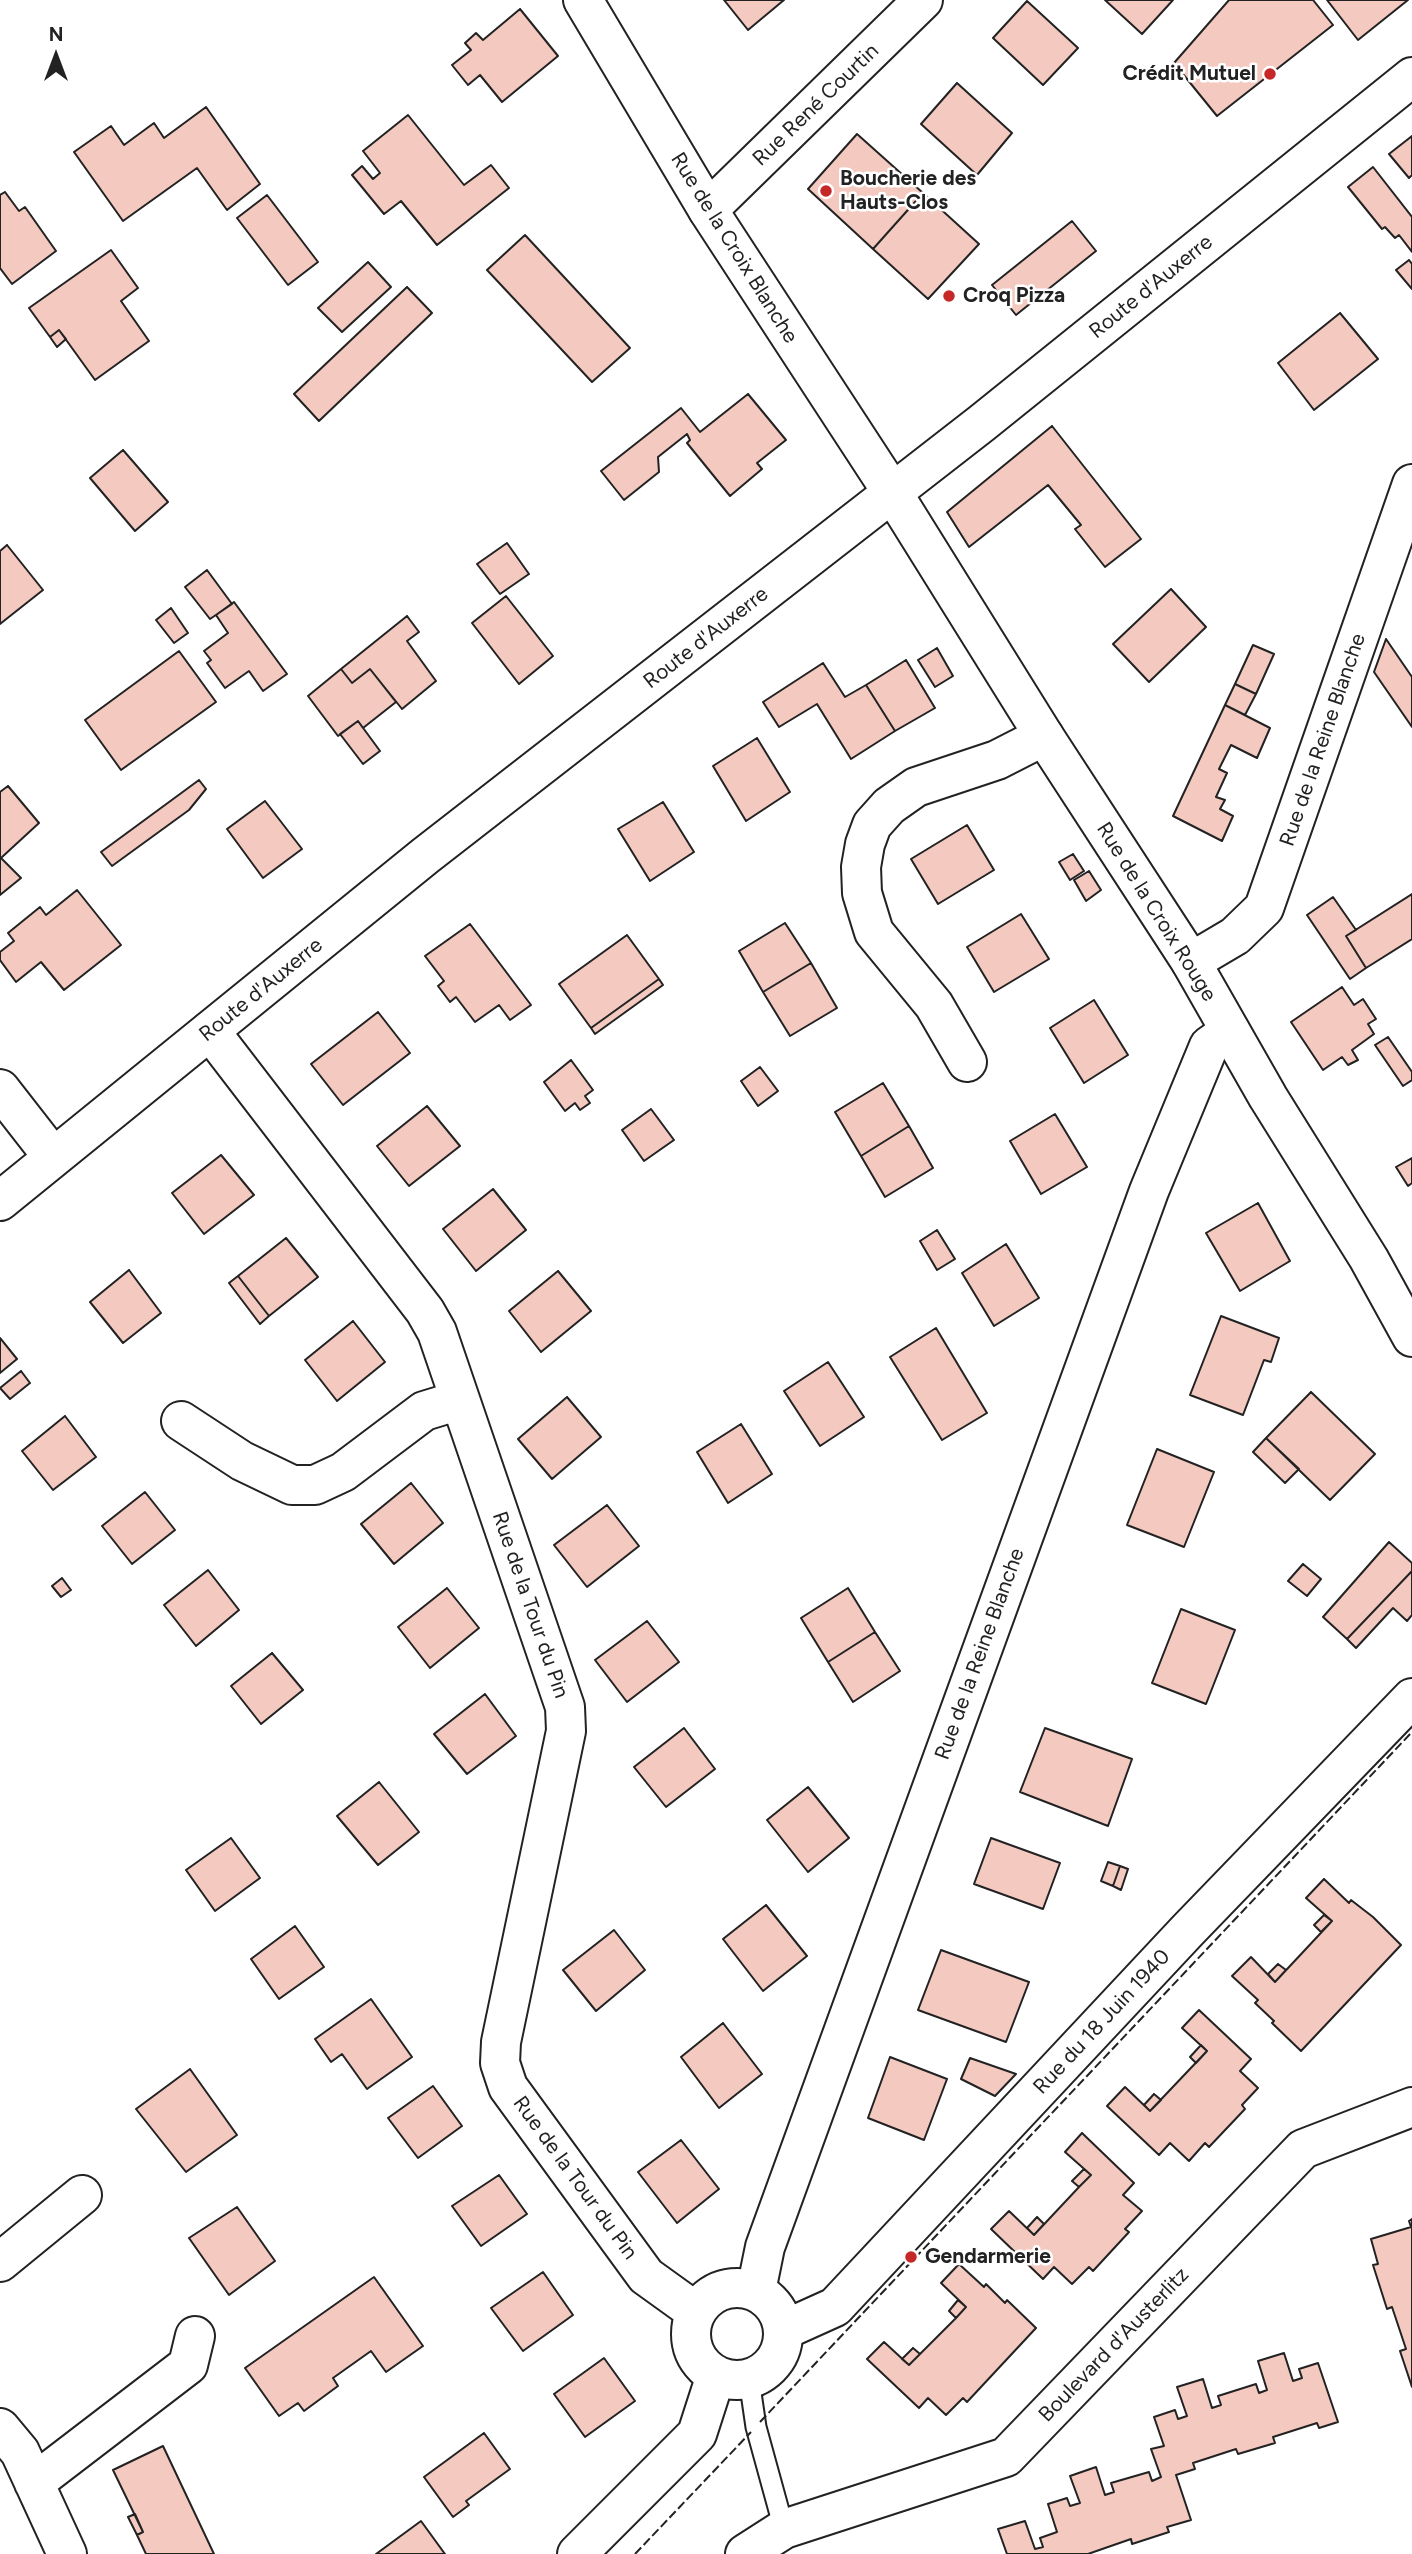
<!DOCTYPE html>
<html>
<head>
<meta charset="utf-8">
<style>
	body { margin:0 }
	#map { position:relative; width:1412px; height:2554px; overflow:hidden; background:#fff; font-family:Figtree,sans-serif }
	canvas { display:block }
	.north { position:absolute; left:21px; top:21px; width:70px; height:70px; -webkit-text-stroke:5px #fff; paint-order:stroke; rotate:0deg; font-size:19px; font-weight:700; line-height:28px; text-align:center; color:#222 }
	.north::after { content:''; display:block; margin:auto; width:24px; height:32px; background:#222; clip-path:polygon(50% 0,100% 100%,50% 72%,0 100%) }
</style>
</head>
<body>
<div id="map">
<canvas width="1412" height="2554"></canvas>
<div class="north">N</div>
</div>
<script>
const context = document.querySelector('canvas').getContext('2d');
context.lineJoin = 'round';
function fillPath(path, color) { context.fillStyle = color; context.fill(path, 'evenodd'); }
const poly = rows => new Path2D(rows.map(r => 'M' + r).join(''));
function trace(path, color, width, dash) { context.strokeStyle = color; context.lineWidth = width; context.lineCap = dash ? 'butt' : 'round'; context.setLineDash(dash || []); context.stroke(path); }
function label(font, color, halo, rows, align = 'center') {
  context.font = font + ' Figtree,sans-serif'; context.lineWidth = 5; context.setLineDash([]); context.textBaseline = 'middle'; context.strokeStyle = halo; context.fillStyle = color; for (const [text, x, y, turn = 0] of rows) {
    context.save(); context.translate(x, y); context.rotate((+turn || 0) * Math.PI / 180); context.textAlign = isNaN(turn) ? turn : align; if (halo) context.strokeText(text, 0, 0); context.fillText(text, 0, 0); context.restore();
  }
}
const building = poly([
	[724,0,784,0,748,30,724,0],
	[1105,0,1173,0,1142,34,1105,0],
	[1229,0,1313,0,1333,25,1217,116,1174,63,1229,0],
	[1327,0,1408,0,1358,40,1327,0],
	[1027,1,1078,48,1043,85,993,38,1027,1],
	[520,9,558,56,502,102,480,75,468,85,452,65,471,50,465,43,476,33,483,40,520,9],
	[957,83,1012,133,977,175,921,124,957,83],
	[206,107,260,184,227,210,197,168,123,221,74,152,111,126,124,145,154,123,164,138,206,107],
	[408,115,464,185,491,165,509,188,437,245,401,201,384,214,352,175,362,166,373,179,380,173,363,151,408,115],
	[857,134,923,193,873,249,808,189,857,134],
	[1412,136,1412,175,1409,178,1389,154,1412,136],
	[1373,167,1412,217,1412,252,1399,235,1395,238,1385,227,1382,229,1348,187,1373,167],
	[5,192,19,211,25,207,56,251,12,284,0,268,0,195,5,192],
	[923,193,979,244,928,299,873,249,923,193],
	[267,195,318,262,288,285,237,218,267,195],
	[1072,221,1096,251,1016,315,992,285,1072,221],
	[525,235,630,348,592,382,487,270,525,235],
	[111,250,138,288,121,301,149,341,95,380,59,330,50,337,29,308,111,250],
	[1409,260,1412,264,1412,289,1396,270,1409,260],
	[368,262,391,287,342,332,318,308,368,262],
	[407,287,432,313,319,421,294,394,407,287],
	[1340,313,1378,359,1314,410,1278,363,1340,313],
	[59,330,66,339,57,347,50,337,59,330],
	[748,394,786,440,757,463,762,469,730,496,687,443,690,440,687,434,658,457,659,472,624,500,601,471,681,408,700,432,748,394],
	[1052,426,1141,539,1105,567,1075,529,1081,525,1048,485,969,547,947,512,1052,426],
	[123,450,168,502,135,531,90,478,123,450],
	[507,543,529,574,500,594,477,564,507,543],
	[7,545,43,590,0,624,0,551,7,545],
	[207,570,232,604,210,619,185,587,207,570],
	[1171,589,1206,627,1149,682,1113,644,1171,589],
	[506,596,553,656,519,684,472,623,506,596],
	[234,602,287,674,263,691,249,671,225,688,207,663,211,660,204,651,228,633,216,615,234,602],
	[171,608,188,633,174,643,156,620,171,608],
	[407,616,419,632,407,641,436,681,402,709,370,669,352,683,341,669,407,616],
	[1386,639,1412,677,1412,727,1374,672,1386,639],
	[1253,645,1274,654,1256,694,1235,684,1253,645],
	[937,648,953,676,935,687,918,660,937,648],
	[179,651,216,702,121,770,85,720,179,651],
	[906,660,935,708,895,731,866,685,906,660],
	[823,663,845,697,866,685,895,731,851,759,817,704,779,727,763,702,823,663],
	[341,669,352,683,370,669,396,702,363,728,358,721,338,736,308,696,341,669],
	[1235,684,1256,694,1245,715,1225,705,1235,684],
	[1225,705,1270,728,1257,758,1231,745,1219,769,1227,773,1216,797,1225,800,1220,809,1233,816,1222,841,1173,816,1225,705],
	[358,721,380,751,363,764,340,734,358,721],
	[757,738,790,792,746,821,713,766,757,738],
	[199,780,206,789,189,810,112,866,101,852,199,780],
	[8,786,39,823,1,858,21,878,0,895,0,792,8,786],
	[265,801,302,849,263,878,227,829,265,801],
	[663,802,694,852,650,881,618,829,663,802],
	[967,825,994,870,938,904,911,859,967,825],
	[1073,854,1084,871,1070,880,1059,862,1073,854],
	[1089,871,1101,890,1086,901,1074,880,1089,871],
	[77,890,121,945,64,990,41,962,16,982,0,960,0,952,14,941,8,933,40,907,46,915,77,890],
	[1412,894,1412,939,1366,968,1346,936,1412,894],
	[1333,897,1356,930,1346,936,1366,968,1350,979,1307,915,1333,897],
	[1021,914,1049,959,994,992,967,947,1021,914],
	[785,923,811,963,763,992,739,951,785,923],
	[470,924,531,1005,510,1020,499,1005,475,1022,456,997,450,1002,438,986,444,981,425,956,470,924],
	[627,935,659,979,591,1028,559,984,627,935],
	[811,963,837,1008,790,1036,763,992,811,963],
	[659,979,663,985,595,1034,591,1028,659,979],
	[1342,987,1354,1005,1363,999,1376,1019,1368,1024,1374,1034,1352,1050,1358,1060,1348,1065,1342,1057,1323,1070,1291,1022,1342,987],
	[1094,1000,1128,1055,1084,1083,1050,1028,1094,1000],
	[378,1012,410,1053,343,1105,311,1064,378,1012],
	[1388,1037,1412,1072,1412,1080,1403,1086,1375,1045,1388,1037],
	[571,1060,593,1090,585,1096,590,1103,580,1110,575,1103,565,1111,544,1082,571,1060],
	[760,1067,778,1091,758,1106,741,1081,760,1067],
	[883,1083,909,1126,861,1156,835,1112,883,1083],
	[427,1106,460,1146,409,1186,377,1146,427,1106],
	[651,1109,674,1140,644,1161,622,1130,651,1109],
	[1055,1114,1087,1167,1041,1194,1010,1141,1055,1114],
	[909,1126,933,1168,885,1197,861,1156,909,1126],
	[221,1155,254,1195,204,1234,172,1193,221,1155],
	[1412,1158,1412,1183,1408,1186,1396,1167,1412,1158],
	[493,1189,526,1230,476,1271,443,1229,493,1189],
	[1258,1203,1290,1261,1240,1291,1206,1233,1258,1203],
	[937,1230,955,1259,937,1270,920,1241,937,1230],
	[286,1238,318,1277,269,1316,238,1276,286,1238],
	[1006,1244,1039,1298,994,1326,962,1273,1006,1244],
	[129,1270,161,1313,123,1343,90,1302,129,1270],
	[558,1271,591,1311,541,1352,509,1311,558,1271],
	[238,1276,269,1316,260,1324,229,1283,238,1276],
	[1221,1316,1279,1338,1271,1362,1264,1360,1243,1415,1190,1395,1221,1316],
	[353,1321,385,1362,337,1401,305,1360,353,1321],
	[936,1328,987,1413,942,1440,890,1357,936,1328],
	[0,1338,17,1359,0,1373,0,1338],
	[828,1362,864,1417,820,1446,784,1391,828,1362],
	[21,1371,30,1383,10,1399,0,1388,21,1371],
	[1311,1392,1375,1454,1330,1500,1266,1438,1311,1392],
	[567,1397,601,1437,552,1479,518,1439,567,1397],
	[65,1416,96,1457,53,1490,22,1451,65,1416],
	[741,1424,772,1474,728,1503,697,1452,741,1424],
	[1266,1438,1299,1469,1285,1483,1253,1452,1266,1438],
	[1157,1449,1214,1472,1184,1547,1127,1525,1157,1449],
	[411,1483,443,1523,394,1564,361,1524,411,1483],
	[145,1492,175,1530,132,1564,102,1526,145,1492],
	[607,1505,639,1546,587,1587,554,1545,607,1505],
	[1389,1542,1412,1563,1412,1571,1347,1639,1323,1617,1389,1542],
	[1303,1564,1321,1579,1307,1596,1288,1581,1303,1564],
	[208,1570,239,1610,196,1646,164,1605,208,1570],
	[1412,1571,1412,1615,1407,1621,1393,1608,1356,1648,1347,1639,1412,1571],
	[62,1578,71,1590,61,1597,52,1586,62,1578],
	[447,1588,479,1628,430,1668,398,1627,447,1588],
	[848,1588,875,1632,828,1662,801,1618,848,1588],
	[1181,1609,1235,1630,1206,1704,1152,1683,1181,1609],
	[647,1621,679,1662,627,1702,595,1660,647,1621],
	[875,1632,900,1671,853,1702,828,1662,875,1632],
	[272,1653,303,1690,261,1724,231,1686,272,1653],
	[485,1694,516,1736,467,1774,434,1734,485,1694],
	[684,1728,715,1769,666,1807,634,1767,684,1728],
	[1045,1728,1132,1759,1108,1826,1020,1792,1045,1728],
	[379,1782,419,1832,378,1865,337,1816,379,1782],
	[808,1787,849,1838,808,1872,767,1820,808,1787],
	[231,1838,260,1878,215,1911,186,1870,231,1838],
	[991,1838,1060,1863,1043,1909,974,1884,991,1838],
	[1108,1862,1120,1866,1113,1886,1101,1881,1108,1862],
	[1120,1866,1128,1869,1121,1890,1113,1886,1120,1866],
	[1324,1879,1349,1903,1351,1900,1373,1917,1401,1945,1301,2051,1272,2023,1274,2021,1255,2003,1258,2000,1232,1976,1251,1957,1275,1982,1332,1921,1306,1898,1324,1879],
	[766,1905,807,1956,763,1991,723,1939,766,1905],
	[1324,1915,1332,1921,1321,1932,1314,1925,1324,1915],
	[295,1926,324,1967,279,1999,251,1959,295,1926],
	[614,1930,645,1970,596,2011,563,1970,614,1930],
	[941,1950,1029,1982,1006,2042,918,2010,941,1950],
	[1278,1964,1286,1970,1275,1982,1268,1974,1278,1964],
	[371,1999,412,2057,367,2089,342,2054,331,2062,315,2039,371,1999],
	[1199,2010,1251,2059,1240,2071,1258,2088,1242,2105,1245,2109,1209,2147,1205,2143,1189,2161,1170,2143,1159,2155,1107,2106,1125,2087,1150,2111,1207,2051,1182,2028,1199,2010],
	[723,2023,762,2074,719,2108,681,2057,723,2023],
	[1201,2045,1207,2051,1196,2063,1190,2057,1201,2045],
	[890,2057,947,2079,924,2140,868,2118,890,2057],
	[970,2058,1016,2074,995,2096,961,2079,970,2058],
	[190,2069,237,2135,186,2172,136,2109,190,2069],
	[433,2086,462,2126,418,2158,388,2118,433,2086],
	[1154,2094,1161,2100,1150,2111,1144,2105,1154,2094],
	[1082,2133,1134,2183,1123,2195,1142,2211,1125,2229,1129,2232,1093,2271,1089,2267,1072,2284,1054,2267,1043,2279,991,2229,1009,2211,1034,2235,1079,2187,1091,2175,1065,2152,1082,2133],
	[681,2140,719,2189,677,2223,638,2172,681,2140],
	[1084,2169,1091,2175,1079,2187,1072,2181,1084,2169],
	[499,2175,527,2214,481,2246,452,2206,499,2175],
	[237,2207,275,2261,229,2295,189,2238,237,2207],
	[1037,2217,1044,2224,1034,2235,1027,2228,1037,2217],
	[1412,2219,1412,2387,1400,2351,1406,2349,1392,2307,1387,2309,1373,2265,1378,2264,1371,2239,1411,2227,1409,2221,1412,2219],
	[959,2264,984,2287,986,2284,1005,2303,1007,2300,1036,2328,967,2402,963,2398,946,2415,928,2398,919,2408,867,2359,884,2342,909,2365,956,2318,966,2307,941,2283,959,2264],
	[543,2272,573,2315,523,2351,491,2308,543,2272],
	[374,2277,423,2346,386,2372,371,2351,333,2378,338,2386,304,2411,298,2403,279,2416,245,2368,374,2277],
	[958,2300,966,2307,956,2318,949,2311,958,2300],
	[913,2348,920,2354,909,2365,902,2359,913,2348],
	[1284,2353,1293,2381,1302,2378,1299,2369,1318,2363,1338,2422,1319,2428,1317,2423,1273,2437,1275,2443,1238,2454,1236,2449,1193,2463,1195,2469,1176,2475,1191,2520,1167,2527,1169,2532,1132,2544,1131,2539,1088,2554,1007,2554,998,2529,1025,2521,1035,2549,1043,2547,1040,2538,1057,2532,1048,2504,1067,2498,1070,2506,1080,2503,1070,2476,1096,2467,1105,2495,1114,2492,1111,2483,1149,2472,1152,2481,1161,2477,1151,2449,1164,2446,1154,2417,1175,2410,1178,2419,1187,2416,1177,2387,1203,2379,1212,2408,1221,2405,1218,2396,1256,2384,1259,2393,1267,2390,1258,2361,1284,2353],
	[604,2358,635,2401,585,2437,554,2394,604,2358],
	[484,2433,510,2469,466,2501,469,2505,453,2517,424,2477,484,2433],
	[163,2446,214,2554,146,2554,137,2535,143,2532,113,2470,163,2446],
	[135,2514,143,2532,137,2535,128,2517,135,2514],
	[421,2521,445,2554,376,2554,421,2521]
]);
const lane = poly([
	[749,2379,756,2427,784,2529]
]);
const street = poly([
	[708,210,923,0],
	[1191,962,1235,936,1264,908,1412,484],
	[210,1031,425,1311,437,1332,565,1707,566,1731,501,2042,500,2063,508,2087,646,2276,696,2312],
	[967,1062,934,1005,874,932,862,893,861,867,865,844,872,825,889,806,916,787,997,760,1044,736],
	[0,1089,53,1157],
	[181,1421,242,1461,292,1485,315,1485,343,1472,424,1411,460,1400],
	[0,2262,82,2195],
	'691 2334a46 46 0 1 1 92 0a46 46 0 1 1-92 0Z',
	[756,2291,765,2247,1149,1191,1209,1046,1230,1031],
	[784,2330,835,2307,1187,1931,1412,1698],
	[0,2428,20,2452,67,2554],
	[34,2483,188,2365,195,2336],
	[577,2554,697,2434,716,2375],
	[745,2554,784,2529,1006,2457,1303,2149,1412,2107]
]);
const secondary = poly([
	[583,0,708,210,892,492,1044,736,1191,962,1268,1097,1369,1259,1412,1337]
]);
const primary = poly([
	[0,1201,425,856,982,423,1412,77]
]);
const fence = poly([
	[760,2422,1412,1732],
	[635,2554,751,2432]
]);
const markers = [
	[1270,74,7,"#c62828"],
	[826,191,7,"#c62828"],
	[949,296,7,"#c62828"],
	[911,2257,7,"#c62828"]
];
const poiNames = [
	["Crédit Mutuel",1256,74,"right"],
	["Boucherie des",840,179],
	["Hauts-Clos",840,203],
	["Croq Pizza",963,296],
	["Gendarmerie",925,2257]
];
const streetNames = [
	["Rue René Courtin",816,105,-44],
	["Rue de la Croix Blanche",734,248,58],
	["Route d'Auxerre",1151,287,-39],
	["Route d'Auxerre",706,638,-38],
	["Rue de la Reine Blanche",1323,740,-71],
	["Rue de la Croix Rouge",1156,912,58],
	["Route d'Auxerre",261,990,-39],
	["Rue de la Tour du Pin",530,1605,71],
	["Rue de la Reine Blanche",980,1654,-70],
	["Rue du 18 Juin 1940",1102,2022,-47],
	["Rue de la Tour du Pin",575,2178,54],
	["Boulevard d'Austerlitz",1114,2345,-46]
];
fillPath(building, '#f3c9c0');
trace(building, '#222', 2);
trace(lane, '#222', 23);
trace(street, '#222', 42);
trace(secondary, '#222', 42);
trace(primary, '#222', 42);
trace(lane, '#fff', 19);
trace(street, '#fff', 38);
trace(secondary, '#fff', 38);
trace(primary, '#fff', 38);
trace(fence, '#222', 2, [9, 3.5]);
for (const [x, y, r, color] of markers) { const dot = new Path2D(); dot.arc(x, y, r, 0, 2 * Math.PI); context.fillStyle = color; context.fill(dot); trace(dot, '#fff', 2.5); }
label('bold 21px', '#222', '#fff', poiNames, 'left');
label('21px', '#222', '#fff', streetNames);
</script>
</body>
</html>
